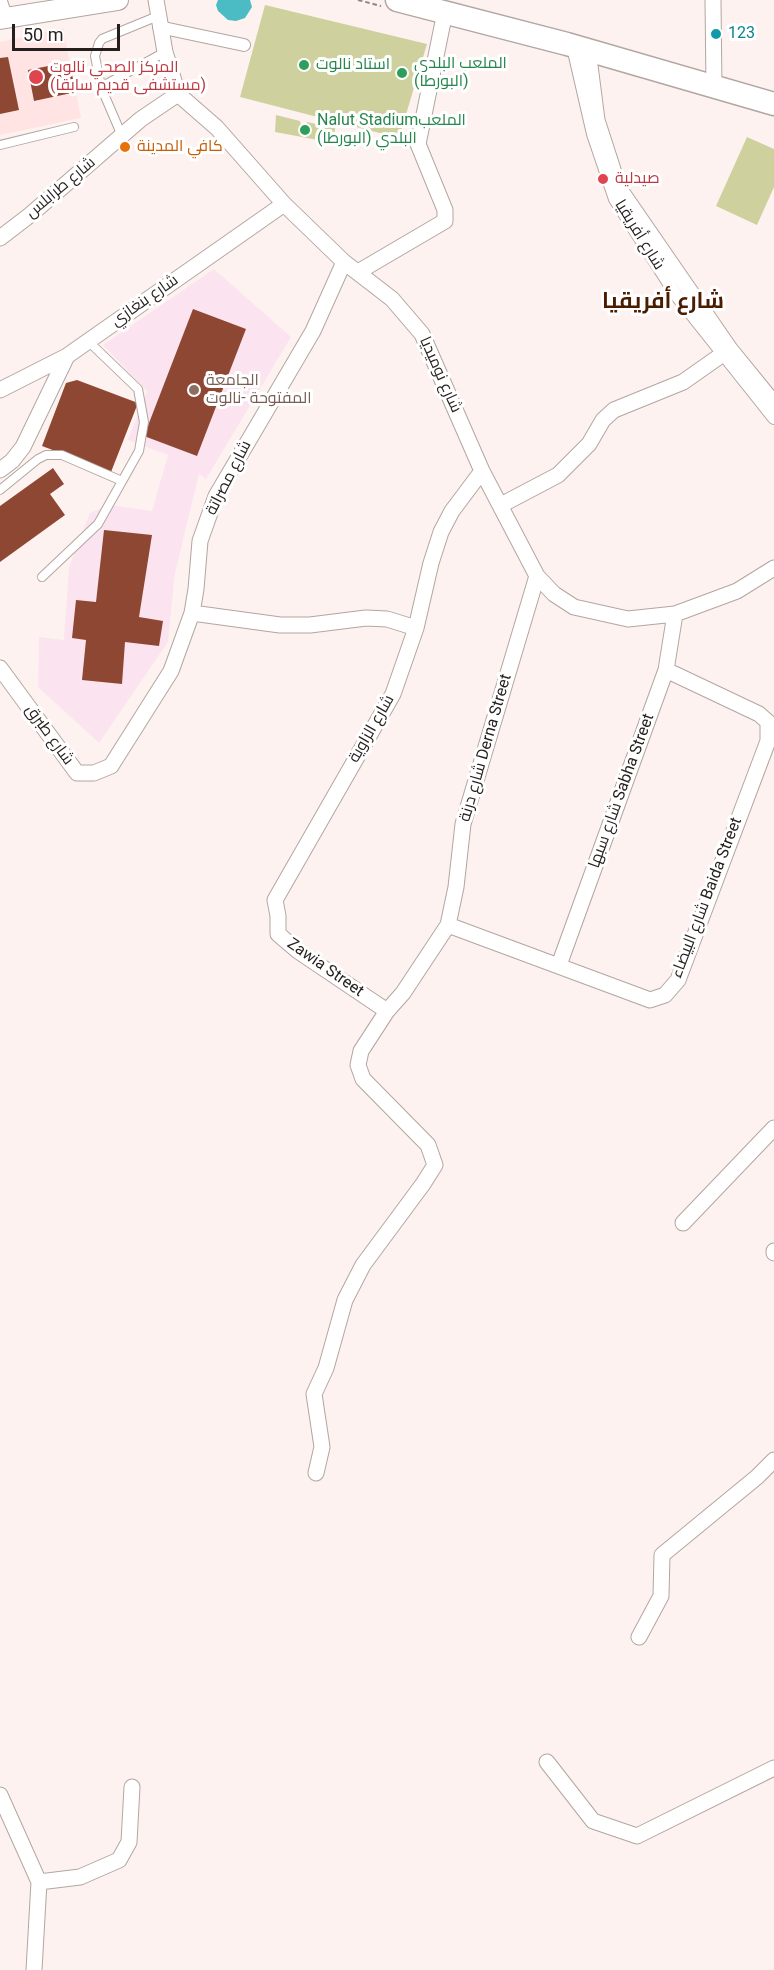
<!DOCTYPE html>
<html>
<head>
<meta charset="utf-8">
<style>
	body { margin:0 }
	#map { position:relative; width:774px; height:1970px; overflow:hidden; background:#fdf2ef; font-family:Roboto,sans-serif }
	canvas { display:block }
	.scale { position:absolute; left:12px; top:24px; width:108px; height:27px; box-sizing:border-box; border:3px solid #241f1d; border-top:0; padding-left:8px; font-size:18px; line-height:21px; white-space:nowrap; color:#241f1d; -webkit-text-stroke:4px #fff; paint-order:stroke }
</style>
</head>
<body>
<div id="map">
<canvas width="774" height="1970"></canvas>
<div class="scale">50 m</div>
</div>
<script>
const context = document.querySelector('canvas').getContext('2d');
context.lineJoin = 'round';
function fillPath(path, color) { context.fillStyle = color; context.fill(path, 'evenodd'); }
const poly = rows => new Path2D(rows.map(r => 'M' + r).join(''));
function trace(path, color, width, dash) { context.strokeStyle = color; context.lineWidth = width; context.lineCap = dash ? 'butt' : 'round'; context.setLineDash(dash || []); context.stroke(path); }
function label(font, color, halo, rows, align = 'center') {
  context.font = font + ' Roboto,Cairo,sans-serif'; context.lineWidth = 6; context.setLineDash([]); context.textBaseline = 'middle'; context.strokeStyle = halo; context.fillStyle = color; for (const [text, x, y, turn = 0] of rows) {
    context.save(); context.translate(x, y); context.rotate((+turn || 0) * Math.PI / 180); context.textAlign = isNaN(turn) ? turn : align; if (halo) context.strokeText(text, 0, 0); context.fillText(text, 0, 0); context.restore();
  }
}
const education = poly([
	[214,269,291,337,206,479,199,474,175,573,168,642,99,743,38,687,39,637,64,640,69,567,90,513,110,505,152,511,168,455,128,440,147,391,103,345]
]);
const medical = poly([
	[63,28,81,118,0,135,0,42]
]);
const green = poly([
	[265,5,427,44,399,138,240,97],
	[276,115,300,121,301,126,307,127,307,122,335,128,334,143,275,132],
	[747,137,774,149,774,187,757,225,716,206]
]);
const water = poly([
	[218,0,250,0,252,7,245,18,236,21,228,20,218,11,216,5]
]);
const building = poly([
	[8,57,19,110,0,114,0,58],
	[69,62,76,92,34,101,28,70],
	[193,309,246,329,197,456,144,436],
	[77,380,138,403,111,472,42,446,66,383],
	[53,468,64,484,50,494,65,515,0,562,0,506],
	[104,530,152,535,139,617,163,621,159,646,125,642,122,684,82,680,86,640,72,638,76,600,96,602]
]);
const path = poly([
	[358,0,381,6]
]);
const service = poly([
	[101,87,165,52],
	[122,136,101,87,95,56,99,43,102,39,158,16],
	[0,145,74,127],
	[0,490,38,459,46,455,62,455,122,481],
	[42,577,98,524,139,451,144,422,138,389,88,341]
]);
const pedestrian = poly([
	[159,27,244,45],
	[575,56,593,134,615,199,677,296,774,418]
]);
const minor = poly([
	[156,0,165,52,178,94,217,128,284,204,344,262,392,299,422,334,482,471,537,576,554,594,574,607,628,619,675,614,737,591,774,568],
	[713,0,714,87],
	[0,3,5,18],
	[588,50,597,120,619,188,730,349,774,403],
	[0,238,30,215,141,119,178,94],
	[358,272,445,221,445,210,418,144,445,12],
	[0,390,67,356,284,204],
	[0,470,12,461,23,447,67,356],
	[501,505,558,475,589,444,603,420,614,410,683,382,730,349],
	[192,613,280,625,310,625,366,618,387,619,416,628],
	[0,668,77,773,94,773,111,766,171,671,192,613,196,589,200,541,216,496,313,331,344,262],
	[448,925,650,1000,665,995,678,980,768,741,768,722,759,714,666,670],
	[559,965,666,670,675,614],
	[387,1011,298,951,278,934,278,916,275,900,393,694,416,628,431,563,441,532,452,511,482,471],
	[683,1223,774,1128],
	[774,1251,774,1253],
	[316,1473,322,1447,314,1394,326,1368,345,1300,363,1265,423,1184,435,1165,428,1145,363,1079,358,1065,361,1051,387,1011,403,993,448,925,456,887,463,824,537,576],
	[639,1637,661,1596,662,1555,757,1477,774,1460],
	[547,1762,593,1821,637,1836,774,1768],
	[0,1795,39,1882,34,1970],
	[39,1882,80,1877,119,1860,129,1842,132,1787]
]);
const tertiary = poly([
	[0,19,118,0]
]);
const secondary = poly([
	[397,0,567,44,774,104]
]);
const markers = [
	[716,34,6,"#0f9aa8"],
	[304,65,6,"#2e9e5b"],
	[402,73,6,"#2e9e5b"],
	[36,77,8,"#e0444e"],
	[305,130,6,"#2e9e5b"],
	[125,147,6,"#e8710a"],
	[603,179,6,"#e0444e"],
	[194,390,6,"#8d6e63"]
];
const cultureNames = [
	["123",728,34]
];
const leisureNames = [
	["الملعب البلدي",414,64],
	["(البورطا)",414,82],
	["استاد نالوت",316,65],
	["Nalut Stadiumالملعب",317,121],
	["البلدي (البورطا)",317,139]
];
const healthNames = [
	["المركز الصحي نالوت",50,68],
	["(مستشفى قديم سابقا)",50,86],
	["صيدلية",615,179]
];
const foodNames = [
	["كافي المدينة",137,147]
];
const streetNames = [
	["شارع طرابلس",61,188,-40],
	["شارع أفريقيا",639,235,58],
	["شارع بنغازي",145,301,-35],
	["شارع نوميديا",440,375,66],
	["شارع مصراتة",229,478,-63],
	["شارع الزاوية",372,729,-60],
	["شارع طبرق",49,735,54],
	["شارع درنة Derna Street",486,748,-74],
	["شارع سبها Sabha Street",622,791,-70],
	["شارع البيضاء Baida Street",707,898,-69],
	["Zawia Street",325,968,35]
];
const educationNames = [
	["الجامعة",206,381],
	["المفتوحة -نالوت",206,399]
];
const districtNames = [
	["شارع أفريقيا",663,302]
];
fillPath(education, '#fbe4f0');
fillPath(medical, '#ffe4e3');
fillPath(green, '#ced19d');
fillPath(water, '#4bbcc3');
fillPath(building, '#8e4733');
trace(service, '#b2a6a1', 10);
trace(pedestrian, '#b2a6a1', 14);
trace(minor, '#b2a6a1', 17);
trace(tertiary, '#b2a6a1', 22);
trace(secondary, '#b2a6a1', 25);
trace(path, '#8f8785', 2, [4.5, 3]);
trace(service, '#fff', 8);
trace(pedestrian, '#fff', 12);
trace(minor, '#fff', 15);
trace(tertiary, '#fff', 20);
trace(secondary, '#fff', 22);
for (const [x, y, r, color] of markers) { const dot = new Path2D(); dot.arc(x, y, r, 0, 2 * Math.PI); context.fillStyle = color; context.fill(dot); trace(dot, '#fff', 2); }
label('16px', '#0d838f', '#fff', cultureNames, 'left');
label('16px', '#27864d', '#fff', leisureNames, 'left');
label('16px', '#be3a42', '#fff', healthNames, 'left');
label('16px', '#c56008', '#fff', foodNames, 'left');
label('16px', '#241f1d', '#fff', streetNames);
label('16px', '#785e54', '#fff', educationNames, 'left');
label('bold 22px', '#4b1d00', '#fff', districtNames);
</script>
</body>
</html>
